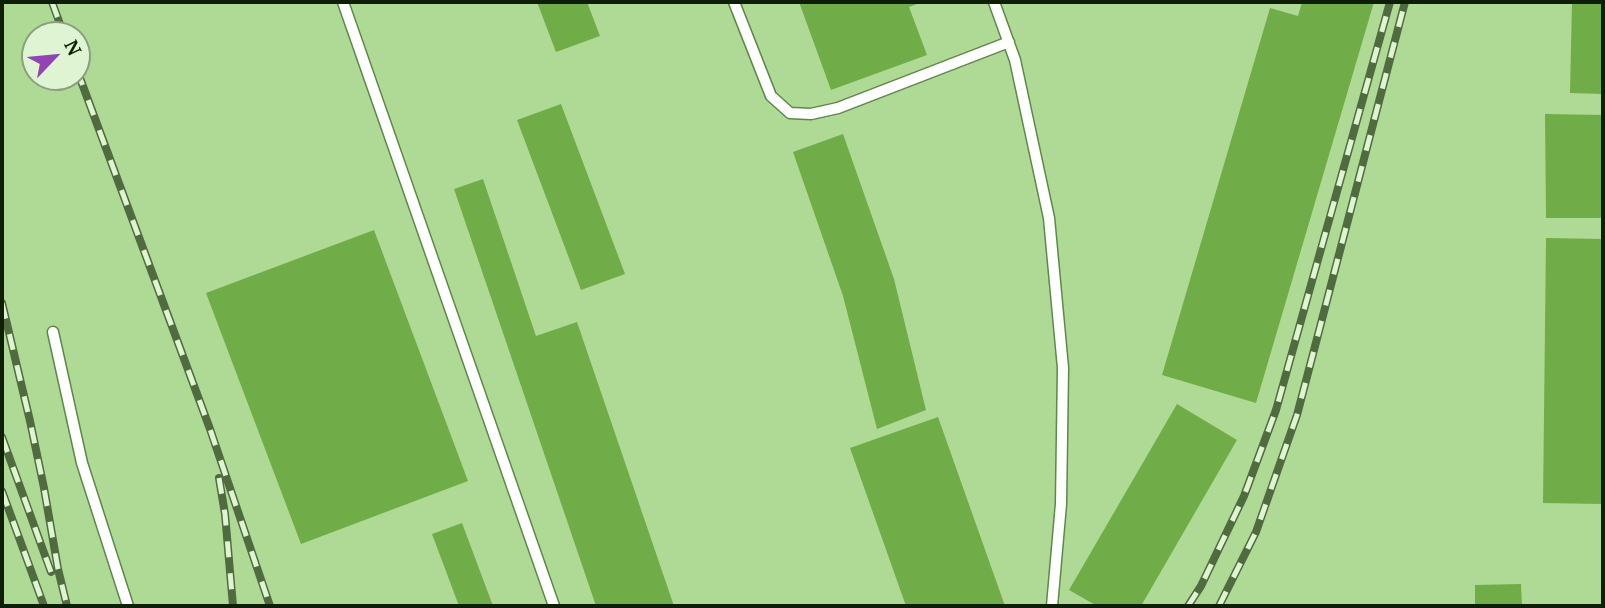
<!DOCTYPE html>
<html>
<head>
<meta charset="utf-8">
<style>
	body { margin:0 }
	#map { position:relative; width:1605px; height:608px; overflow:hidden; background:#afda96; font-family:"PT Serif",serif }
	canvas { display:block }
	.frame { position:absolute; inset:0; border:4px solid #0f1f05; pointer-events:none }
	.north { position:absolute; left:21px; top:21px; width:70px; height:70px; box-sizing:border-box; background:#def4d2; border:2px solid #8b9f80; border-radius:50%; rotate:64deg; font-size:19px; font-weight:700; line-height:28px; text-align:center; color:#0f1f05 }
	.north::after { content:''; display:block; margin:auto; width:24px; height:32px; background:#9344b4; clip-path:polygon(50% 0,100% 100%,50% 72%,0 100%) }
</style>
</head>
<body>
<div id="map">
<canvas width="1605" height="608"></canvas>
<div class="frame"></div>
<div class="north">N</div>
</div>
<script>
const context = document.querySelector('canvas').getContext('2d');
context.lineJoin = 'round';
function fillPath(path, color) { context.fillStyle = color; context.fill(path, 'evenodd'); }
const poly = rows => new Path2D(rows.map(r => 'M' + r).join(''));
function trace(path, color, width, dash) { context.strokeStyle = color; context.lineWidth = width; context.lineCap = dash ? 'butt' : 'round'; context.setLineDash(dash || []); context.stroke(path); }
const building = poly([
	[537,2,587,2,600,36,556,52],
	[799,2,922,2,909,7,927,55,831,90],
	[1302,2,1374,2,1256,403,1162,375,1270,8,1298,16],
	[1572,2,1603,2,1603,94,1570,93],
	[561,104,625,274,581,290,517,120],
	[1545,114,1603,115,1603,218,1546,218],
	[843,134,894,279,926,410,877,429,843,296,793,152],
	[483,179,536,336,577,322,674,606,596,606,454,189],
	[374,230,468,481,301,544,206,293],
	[1546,238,1603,239,1602,504,1543,503],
	[1177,404,1237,440,1141,606,1097,606,1069,590],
	[938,417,1005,606,906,606,850,448],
	[462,523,493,606,459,606,432,534],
	[1521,584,1522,606,1475,606,1475,585]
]);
const lane = poly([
	[343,2,554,606],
	[734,2,771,96,790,113,811,114,838,108,1009,42],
	[994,2,1015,60,1049,218,1063,368,1061,504,1052,606],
	[53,332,82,463,128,606]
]);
const rail = poly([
	[52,2,64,35],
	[77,70,210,429,270,606],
	[2,303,30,421,44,488,58,569,67,606],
	[2,437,51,572],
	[219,478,225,514,233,606],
	[2,491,44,606],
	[1188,606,1201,586,1244,496,1276,410,1390,2],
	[1219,606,1256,532,1297,415,1405,2]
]);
fillPath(building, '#70ac47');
trace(lane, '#5f8747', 13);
trace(lane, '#fff', 10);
trace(rail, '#506b40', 8);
trace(rail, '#def4d2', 5, [16]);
</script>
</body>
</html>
